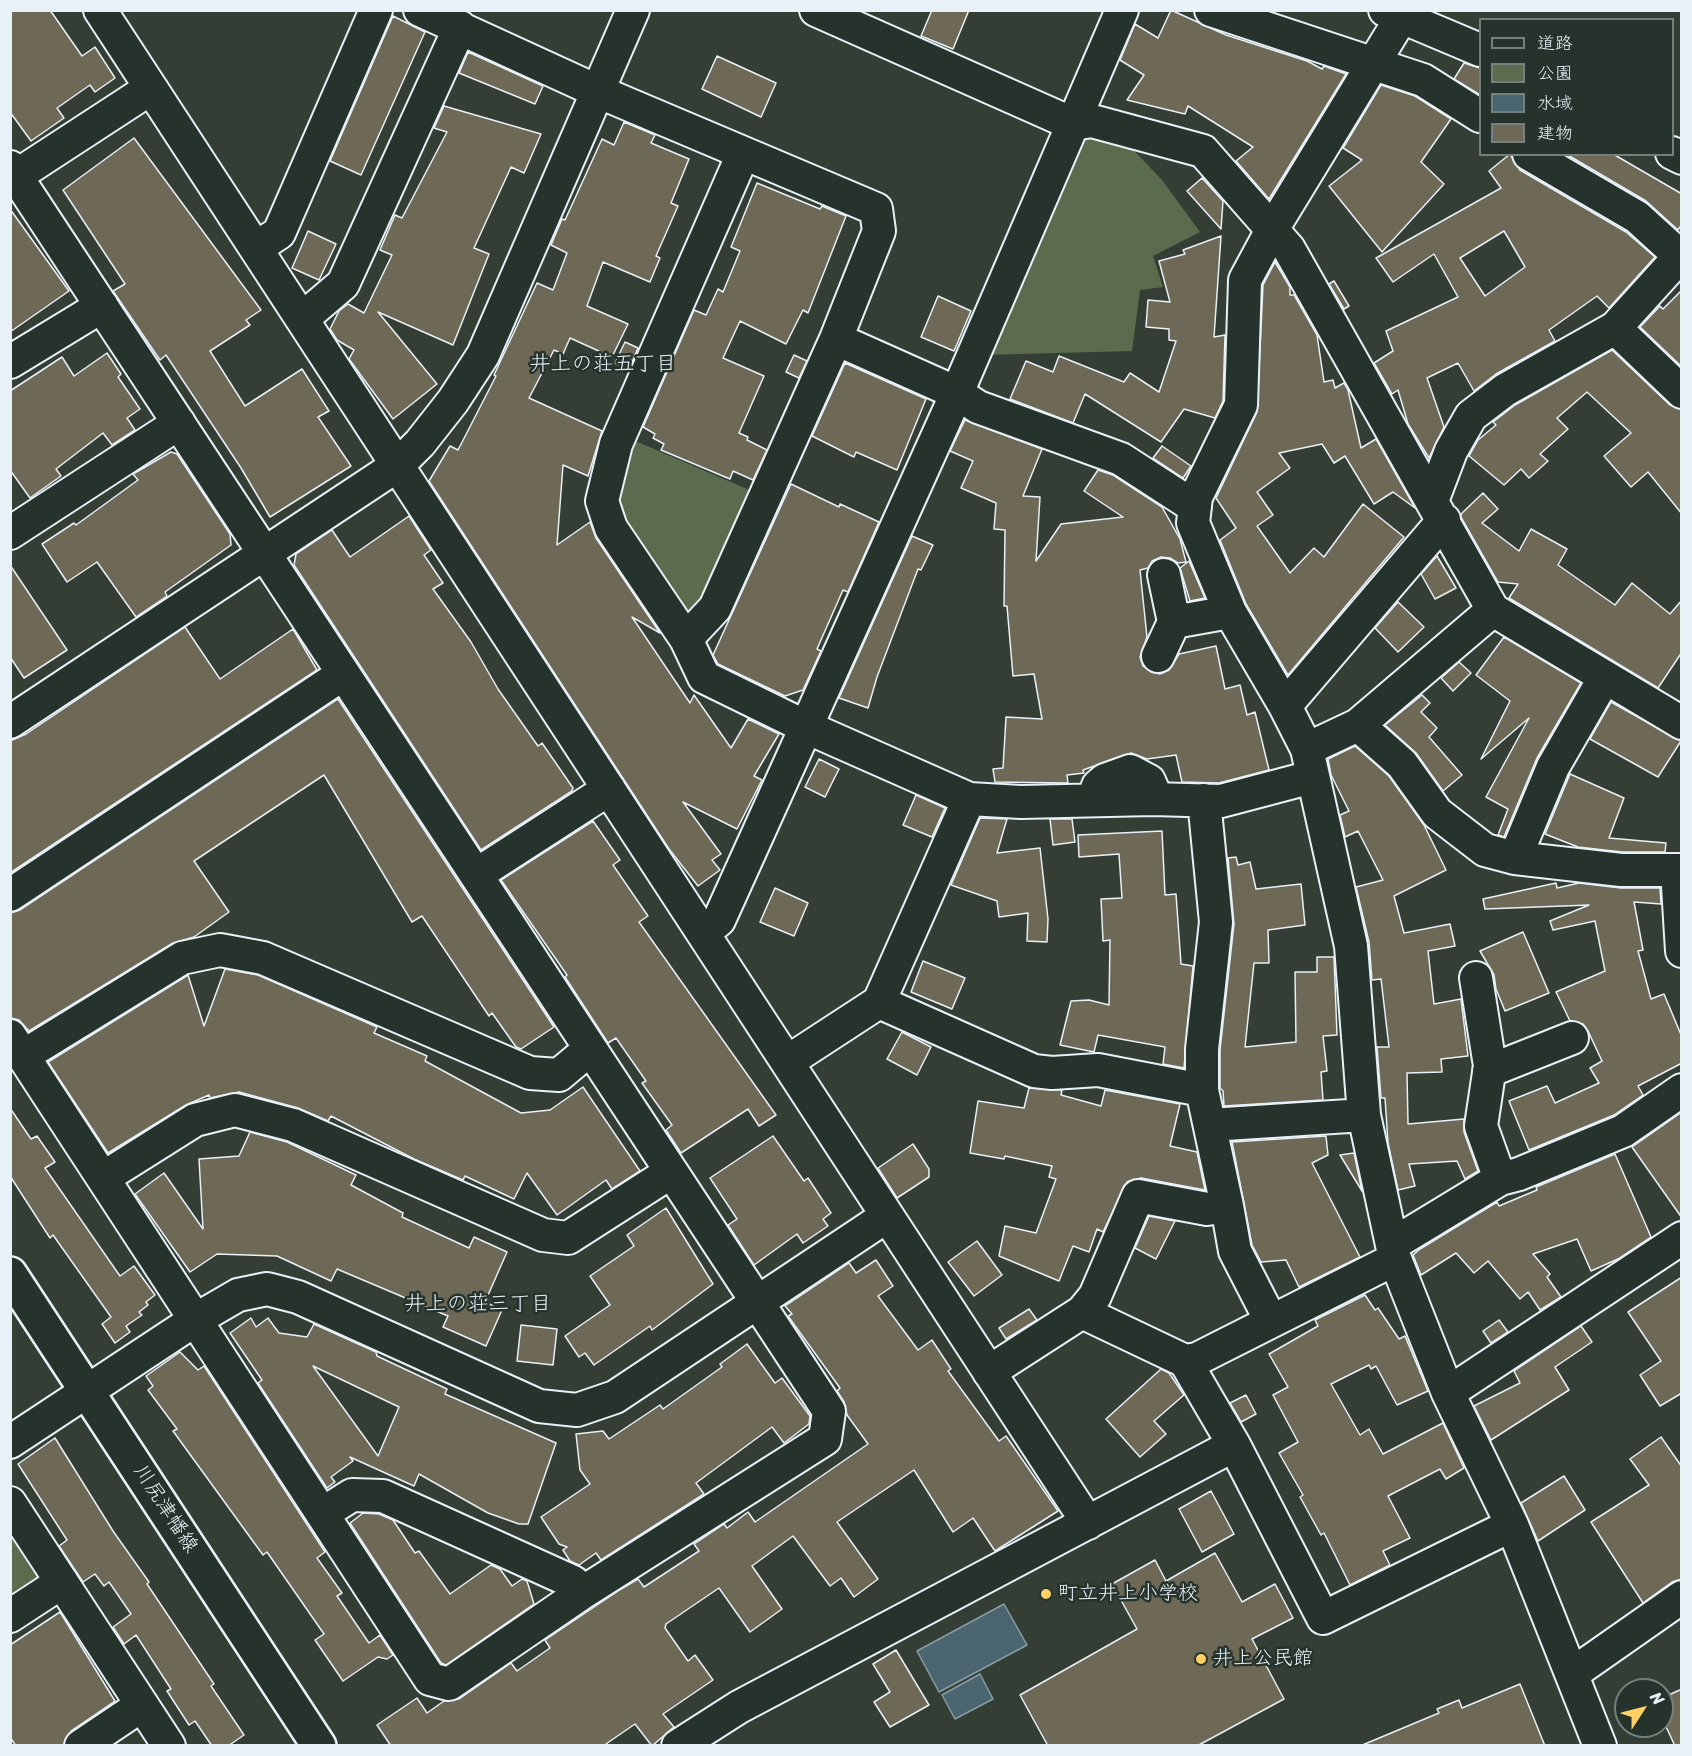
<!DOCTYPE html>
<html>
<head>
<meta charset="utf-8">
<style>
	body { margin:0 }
	#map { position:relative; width:1692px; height:1756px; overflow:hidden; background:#343e35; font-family:Sriracha,"Klee One",sans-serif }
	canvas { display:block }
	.frame { position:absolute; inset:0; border:12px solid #e8f1f8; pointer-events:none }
	.legend { position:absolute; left:1479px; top:18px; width:195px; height:138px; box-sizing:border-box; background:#26332d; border:2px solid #747f7e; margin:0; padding:8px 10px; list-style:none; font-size:18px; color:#e8f1f8 }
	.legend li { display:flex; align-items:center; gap:12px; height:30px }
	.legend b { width:30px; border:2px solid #747f7e }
	.north { position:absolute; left:1614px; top:1678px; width:60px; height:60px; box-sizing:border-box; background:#26332d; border:2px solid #747f7e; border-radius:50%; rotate:54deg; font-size:16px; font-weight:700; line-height:24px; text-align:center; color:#e8f1f8 }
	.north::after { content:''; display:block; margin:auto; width:21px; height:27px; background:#ffd166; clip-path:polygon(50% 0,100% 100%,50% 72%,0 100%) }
</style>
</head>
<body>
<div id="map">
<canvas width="1692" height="1756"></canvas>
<div class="frame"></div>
<ul class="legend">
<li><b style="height:8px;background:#26332d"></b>道路</li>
<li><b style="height:16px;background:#5b6c4e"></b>公園</li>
<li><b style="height:16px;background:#4a656f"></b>水域</li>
<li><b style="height:16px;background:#6e6956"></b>建物</li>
</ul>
<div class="north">N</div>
</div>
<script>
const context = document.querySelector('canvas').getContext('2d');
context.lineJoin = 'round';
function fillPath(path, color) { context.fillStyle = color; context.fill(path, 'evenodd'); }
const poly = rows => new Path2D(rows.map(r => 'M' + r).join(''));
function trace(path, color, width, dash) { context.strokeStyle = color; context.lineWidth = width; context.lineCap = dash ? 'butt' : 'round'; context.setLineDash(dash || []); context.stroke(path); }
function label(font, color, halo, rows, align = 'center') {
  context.font = font + ' Sriracha,"Klee One",sans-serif'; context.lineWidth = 5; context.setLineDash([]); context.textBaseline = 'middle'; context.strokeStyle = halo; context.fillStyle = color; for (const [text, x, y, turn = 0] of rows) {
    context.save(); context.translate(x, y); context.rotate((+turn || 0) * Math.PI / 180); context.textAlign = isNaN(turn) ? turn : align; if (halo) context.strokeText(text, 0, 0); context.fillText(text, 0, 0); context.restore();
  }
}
const green = poly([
	[1085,128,1121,137,1162,180,1200,232,1153,256,1163,287,1140,290,1132,351,983,355],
	[626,437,759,494,710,604,685,629,610,499],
	[10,1524,43,1572,40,1588,10,1608]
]);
const water = poly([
	[1004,1604,1027,1645,939,1692,917,1651,1004,1604],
	[980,1674,993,1699,955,1719,942,1695,980,1674]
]);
const building = poly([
	[10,10,50,10,82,56,95,47,115,78,95,92,90,85,57,108,64,118,31,141,10,112,10,10],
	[932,10,969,10,953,49,921,36,932,10],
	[1171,10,1226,35,1307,61,1322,69,1324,66,1346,74,1269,199,1236,161,1253,147,1188,106,1185,114,1127,100,1144,75,1120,60,1135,24,1158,38,1171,10],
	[393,16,425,32,361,175,330,161,393,16],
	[468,52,543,86,535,104,459,73,468,52],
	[717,56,776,83,761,117,702,89,717,56],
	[1464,63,1480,68,1480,95,1454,79,1464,63],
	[1381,85,1415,96,1451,119,1421,162,1444,184,1382,252,1329,186,1362,160,1343,148,1381,85],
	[444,106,541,134,524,173,511,167,474,248,489,254,453,345,378,312,437,384,393,419,349,359,354,350,337,340,330,329,339,311,348,304,364,313,392,255,380,250,395,215,402,218,447,132,434,128,444,106],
	[624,122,655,135,651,143,689,159,671,203,678,206,656,256,660,258,650,282,603,262,587,306,628,324,612,357,570,338,563,354,554,350,529,398,602,431,588,476,563,465,557,545,590,522,596,538,660,633,632,617,690,703,694,695,731,748,748,719,779,734,754,776,762,780,737,829,683,802,721,854,712,860,720,870,698,886,669,849,429,481,450,446,458,450,496,376,494,375,537,283,553,290,567,253,551,245,562,219,565,220,602,139,614,145,624,122],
	[134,138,261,310,246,320,250,325,210,351,245,406,302,369,329,411,318,417,351,466,270,517,241,468,166,355,160,360,113,291,125,284,63,190,134,138],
	[1510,154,1520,170,1626,232,1655,257,1609,308,1597,296,1549,330,1555,341,1496,374,1474,391,1458,363,1427,378,1444,427,1429,458,1408,424,1398,390,1392,394,1374,363,1393,351,1386,331,1458,297,1434,254,1393,282,1376,258,1501,188,1489,171,1510,154],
	[1504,231,1525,267,1485,296,1460,258,1504,231],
	[1566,154,1613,154,1682,194,1682,224,1678,230,1646,201,1566,154],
	[1202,178,1223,201,1221,229,1187,191,1202,178],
	[757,183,820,209,822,206,846,216,808,313,803,310,786,344,740,321,723,358,764,376,739,433,748,437,747,440,767,450,753,480,733,471,730,479,661,450,664,444,653,438,655,434,643,427,694,310,706,315,718,289,723,292,740,251,731,247,757,183],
	[10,209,69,291,10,332,10,209],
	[308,231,336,244,319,280,292,268,308,231],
	[1221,236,1214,337,1225,335,1223,401,1215,418,1184,409,1161,442,1085,394,1073,423,1010,399,1026,361,1053,372,1059,356,1124,382,1130,373,1159,392,1176,341,1169,340,1169,329,1146,327,1148,300,1170,302,1159,261,1185,254,1183,250,1221,236],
	[1275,262,1290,287,1290,295,1294,295,1317,335,1324,382,1333,380,1335,388,1344,383,1348,390,1361,448,1376,439,1415,508,1393,492,1374,504,1345,456,1334,463,1322,444,1279,453,1290,468,1257,492,1273,515,1257,526,1290,573,1314,548,1324,557,1363,504,1404,537,1288,675,1246,604,1220,540,1236,528,1216,498,1257,412,1263,285,1275,262],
	[1334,281,1349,306,1344,309,1329,284,1334,281],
	[1682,290,1682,367,1640,327,1660,306,1663,309,1682,290],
	[938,296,971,311,954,351,921,337,938,296],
	[625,342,638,348,629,370,615,363,625,342],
	[1612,350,1670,405,1682,409,1682,514,1648,472,1631,487,1604,456,1631,433,1587,392,1557,418,1568,429,1540,454,1548,461,1529,478,1521,469,1504,485,1469,456,1478,440,1496,425,1493,422,1515,405,1612,350],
	[107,353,121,374,118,377,140,409,127,418,135,430,112,445,103,433,56,469,61,476,30,498,10,470,10,391,62,357,74,376,107,353],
	[794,355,807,361,799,378,786,372,794,355],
	[845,363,926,399,897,470,856,452,854,457,812,436,845,363],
	[965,420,1042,449,1023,496,1040,497,1036,561,1061,524,1123,517,1084,491,1098,470,1113,475,1162,507,1180,539,1186,562,1178,563,1170,558,1161,557,1152,561,1148,568,1140,570,1147,637,1140,657,1143,666,1151,672,1160,674,1169,670,1179,654,1216,646,1225,689,1240,685,1247,715,1255,712,1269,770,1219,783,1182,782,1176,755,1147,759,1131,753,1083,770,1084,773,1067,775,1068,783,995,782,993,769,1003,768,1006,717,1042,719,1034,674,1013,676,1007,606,1004,606,1005,530,994,529,996,503,961,488,973,461,950,451,965,420],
	[1162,446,1191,466,1183,478,1153,458,1162,446],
	[171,452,177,454,230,534,231,545,165,592,167,596,136,617,97,562,67,582,42,544,74,523,76,525,138,480,133,474,171,452],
	[791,484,839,507,840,504,879,522,848,592,843,590,817,649,821,651,803,690,785,696,718,664,713,655,791,484],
	[1483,493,1498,509,1482,523,1519,551,1531,529,1567,549,1558,565,1615,605,1632,583,1670,614,1682,600,1682,652,1658,688,1509,598,1518,584,1498,582,1461,517,1461,514,1483,493],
	[409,516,431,550,424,555,443,583,433,589,471,642,498,689,538,746,542,743,573,788,572,791,481,850,294,565,296,554,332,530,350,557,409,516],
	[912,536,933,545,921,570,918,569,877,677,868,708,839,698,912,536],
	[1437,556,1456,588,1435,599,1421,574,1437,556],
	[1189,561,1205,598,1190,601,1180,568,1189,561],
	[10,565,67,650,24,678,10,657,10,565],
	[1398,602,1424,627,1398,652,1375,628,1398,602],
	[185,627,220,679,293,629,317,670,10,873,10,741,26,734,185,627],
	[1504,637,1581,683,1537,758,1504,837,1498,835,1508,809,1486,797,1529,718,1481,759,1510,701,1476,675,1504,637],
	[1459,662,1471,673,1453,691,1441,678,1459,662],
	[1422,695,1430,703,1421,712,1437,728,1429,737,1462,775,1443,791,1416,753,1385,725,1422,695],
	[338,699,554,1027,521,1049,516,1047,492,1013,489,1016,422,916,412,922,324,775,194,861,229,912,194,937,173,943,29,1031,19,1020,11,1018,10,913,20,910,338,699],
	[1611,702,1681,741,1658,777,1590,739,1611,702],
	[1355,746,1389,776,1424,825,1446,870,1394,896,1404,933,1450,924,1455,946,1428,951,1434,1004,1461,999,1468,1056,1441,1059,1442,1072,1407,1073,1408,1124,1464,1119,1464,1132,1478,1171,1465,1179,1457,1161,1409,1164,1415,1186,1398,1190,1388,1143,1385,1098,1381,1098,1377,1047,1389,1047,1381,979,1372,980,1369,942,1356,887,1383,880,1358,831,1345,837,1340,815,1349,811,1331,775,1328,759,1355,746],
	[819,759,839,769,825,797,805,787,819,759],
	[1570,774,1624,798,1609,838,1666,843,1665,852,1622,852,1578,847,1545,834,1570,774],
	[916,795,945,808,932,837,903,825,916,795],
	[980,818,1007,819,997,853,1040,848,1048,919,1047,942,1027,941,1028,913,999,917,997,901,951,885,980,818],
	[1050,819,1072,819,1075,842,1053,845,1050,819],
	[593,821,620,860,613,865,648,916,639,922,776,1115,759,1126,748,1109,681,1153,666,1130,672,1125,642,1083,646,1081,616,1038,608,1043,565,977,567,975,501,880,593,821],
	[1162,831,1165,895,1176,894,1181,964,1193,966,1184,1068,1163,1064,1165,1047,1098,1035,1094,1052,1060,1045,1071,1001,1089,1000,1109,1005,1110,940,1103,941,1101,899,1122,898,1119,854,1079,857,1078,835,1162,831],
	[1236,857,1238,865,1250,862,1256,889,1301,884,1305,925,1268,930,1269,963,1254,963,1245,1047,1296,1042,1295,972,1317,972,1317,957,1334,957,1337,1035,1323,1036,1327,1071,1321,1072,1323,1100,1224,1106,1223,1091,1220,1088,1220,1050,1234,924,1228,858,1236,857],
	[1556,883,1557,888,1579,883,1621,888,1660,888,1661,904,1634,902,1643,950,1638,951,1651,999,1664,994,1682,1037,1682,1063,1638,1086,1643,1095,1614,1115,1529,1150,1509,1101,1547,1086,1555,1103,1599,1083,1590,1068,1602,1061,1588,1031,1583,1024,1570,1021,1556,992,1605,971,1595,921,1553,930,1550,921,1589,905,1485,909,1483,899,1556,883],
	[775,888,808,903,794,936,760,922,775,888],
	[1523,932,1549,993,1505,1011,1496,989,1494,975,1480,951,1523,932],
	[923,961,965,978,952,1009,911,992,923,961],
	[225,969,258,975,377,1027,374,1033,427,1056,425,1061,521,1113,550,1110,583,1087,640,1171,612,1189,606,1180,557,1215,527,1173,514,1199,465,1176,463,1180,414,1159,331,1116,328,1121,298,1108,239,1092,210,1098,209,1095,186,1105,108,1153,48,1062,188,975,204,1026,225,969],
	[902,1032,931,1047,917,1075,887,1059,902,1032],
	[1029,1088,1062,1090,1061,1095,1101,1106,1105,1090,1180,1104,1170,1146,1197,1152,1205,1190,1141,1178,1127,1182,1103,1232,1097,1229,1089,1252,1073,1246,1059,1281,999,1256,1005,1226,1036,1233,1056,1179,1049,1177,1052,1166,1005,1156,1004,1159,970,1153,978,1101,1024,1108,1029,1088],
	[10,1108,31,1139,37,1136,55,1162,45,1168,120,1276,134,1266,155,1295,146,1302,148,1305,139,1312,142,1315,126,1326,130,1332,115,1343,102,1324,111,1317,53,1235,50,1238,10,1176,10,1108],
	[1682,1112,1682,1218,1632,1147,1682,1112],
	[250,1132,287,1142,356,1175,351,1185,403,1213,402,1217,469,1248,474,1237,507,1252,485,1302,502,1310,486,1346,443,1327,448,1316,337,1269,331,1281,277,1256,217,1254,190,1272,135,1194,164,1173,203,1229,199,1159,239,1156,250,1132],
	[773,1136,804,1181,808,1178,831,1213,823,1219,828,1226,803,1243,797,1234,754,1265,728,1225,737,1219,710,1178,773,1136],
	[1326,1136,1328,1155,1312,1163,1360,1257,1299,1287,1286,1260,1261,1262,1252,1245,1232,1142,1326,1136],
	[913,1144,929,1169,929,1177,897,1198,878,1168,913,1144],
	[1354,1153,1362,1191,1340,1155,1354,1153],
	[1615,1154,1651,1237,1618,1259,1591,1271,1577,1239,1533,1254,1550,1274,1547,1277,1561,1297,1540,1310,1528,1292,1520,1299,1488,1261,1474,1273,1456,1253,1421,1275,1413,1255,1420,1249,1497,1202,1499,1206,1537,1190,1536,1187,1615,1154],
	[666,1208,713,1284,652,1330,650,1326,594,1365,585,1353,579,1357,565,1336,610,1305,590,1276,634,1246,627,1235,666,1208],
	[1149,1216,1175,1221,1156,1259,1135,1248,1149,1216],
	[977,1241,1002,1275,974,1296,948,1262,977,1241],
	[876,1260,893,1286,878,1296,918,1350,932,1340,951,1369,948,1371,999,1441,1006,1436,1058,1511,995,1551,973,1518,953,1532,914,1470,837,1522,878,1579,854,1597,841,1578,830,1586,793,1536,752,1566,782,1609,750,1632,719,1588,666,1624,665,1628,688,1661,695,1655,713,1680,663,1714,674,1727,652,1746,635,1724,603,1746,391,1746,377,1725,417,1698,427,1713,444,1701,459,1699,511,1663,517,1671,550,1648,545,1640,621,1589,638,1579,644,1587,699,1551,694,1544,724,1524,727,1528,748,1512,755,1522,868,1444,847,1415,844,1402,837,1391,840,1388,788,1316,792,1314,785,1306,849,1263,856,1273,876,1260],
	[1682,1277,1682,1393,1660,1406,1640,1375,1661,1361,1628,1312,1682,1277],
	[1365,1295,1375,1310,1378,1308,1399,1339,1405,1336,1428,1391,1397,1405,1376,1366,1371,1369,1369,1365,1331,1384,1360,1435,1369,1429,1383,1454,1443,1423,1464,1468,1446,1479,1440,1469,1388,1496,1410,1538,1383,1551,1390,1565,1350,1585,1324,1533,1321,1535,1300,1497,1303,1495,1279,1453,1298,1442,1273,1395,1288,1387,1269,1354,1318,1326,1315,1320,1365,1295],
	[1029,1309,1037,1320,1006,1339,999,1328,1029,1309],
	[251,1318,256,1327,268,1318,279,1333,307,1337,314,1324,376,1352,377,1356,447,1389,445,1394,556,1443,528,1524,519,1524,488,1513,419,1474,414,1486,350,1457,353,1461,331,1477,335,1482,327,1488,258,1383,262,1380,230,1333,251,1318],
	[313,1366,399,1407,378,1456,313,1366],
	[1499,1320,1508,1332,1491,1343,1483,1331,1499,1320],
	[521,1325,557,1329,553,1365,517,1361,521,1325],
	[1581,1326,1592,1342,1555,1367,1569,1390,1491,1440,1474,1406,1520,1383,1514,1371,1581,1326],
	[747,1344,775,1383,782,1378,810,1416,809,1424,784,1443,772,1427,696,1483,704,1494,601,1560,596,1553,579,1565,570,1561,563,1550,567,1547,559,1544,541,1517,590,1484,580,1470,576,1434,603,1431,609,1439,660,1405,663,1409,722,1367,720,1364,747,1344],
	[180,1352,198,1370,204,1366,325,1552,317,1558,342,1593,337,1596,369,1643,380,1635,393,1655,387,1659,378,1657,343,1681,315,1640,324,1634,267,1552,263,1555,173,1431,177,1429,148,1390,153,1386,146,1376,180,1352],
	[1161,1369,1169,1373,1184,1395,1154,1421,1166,1434,1140,1457,1106,1419,1161,1369],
	[1246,1395,1256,1414,1241,1422,1230,1403,1246,1395],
	[1661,1437,1682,1467,1682,1579,1672,1582,1643,1603,1591,1522,1649,1485,1630,1459,1661,1437],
	[55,1438,113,1531,149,1582,147,1584,214,1684,211,1686,244,1735,228,1746,212,1746,195,1721,189,1725,167,1691,171,1689,136,1635,124,1644,113,1627,131,1614,109,1582,104,1586,95,1574,83,1582,59,1546,67,1540,18,1464,55,1438],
	[1564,1476,1585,1510,1538,1541,1521,1503,1564,1476],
	[1211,1491,1234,1534,1202,1552,1179,1509,1211,1491],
	[363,1513,379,1514,393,1520,415,1553,419,1551,450,1594,491,1565,500,1569,512,1586,522,1579,527,1581,534,1604,446,1665,441,1663,350,1523,363,1513],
	[1215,1553,1242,1602,1275,1584,1293,1618,1252,1639,1284,1699,1197,1746,1048,1746,1020,1695,1137,1629,1112,1584,1155,1560,1166,1581,1215,1553],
	[60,1612,115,1701,71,1731,63,1746,16,1746,10,1737,10,1645,60,1612],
	[896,1650,929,1705,890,1727,874,1702,890,1692,873,1664,896,1650],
	[1520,1684,1545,1746,1360,1746,1439,1713,1437,1709,1459,1700,1462,1708,1520,1684],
	[1682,1689,1682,1746,1675,1746,1662,1718,1662,1698,1682,1689]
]);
const minor = poly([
	[100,10,1088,1523],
	[420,10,597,91,876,209,879,231,836,339,715,608,686,639],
	[816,10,1073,124,1092,121,1203,151,1289,249,1493,610,1682,723],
	[1211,10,1423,80,1480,116],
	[1385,10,1480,50],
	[1406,10,1273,228,1245,280,1241,405,1196,497,1193,523,1230,612,1285,706,1307,749,1351,946,1364,1115,1395,1259,1448,1393,1512,1525,1600,1746],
	[1672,153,1682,158],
	[743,154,616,444,602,501,611,528,686,639,704,677,804,726,969,799,1021,802,1153,799,1221,801,1312,777],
	[1529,154,1637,217,1682,258],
	[10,167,829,1411,825,1439,582,1593,449,1684,430,1679,10,1036],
	[10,180,151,88],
	[256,248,279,233,376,10],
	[302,319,343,284,460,27],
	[1615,328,1682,392],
	[836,339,957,393,978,407,1121,459,1195,507],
	[10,362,102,306],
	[1432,501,1451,451,1471,416,1505,390,1615,328,1682,254],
	[10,533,179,423],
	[1164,575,1174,622,1230,612],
	[1158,656,1174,622],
	[1285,706,1444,520],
	[10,722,398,465,420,443,453,401,483,355,633,10],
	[1358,725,1493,610],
	[1307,749,1358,725,1402,764,1437,813,1485,850,1515,858,1621,870,1682,870],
	[1093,800,1098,786,1105,780,1130,771,1149,781,1153,790,1153,799],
	[1515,858,1553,767,1605,677],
	[1677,870,1682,951],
	[476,875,609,789],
	[10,895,343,674],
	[703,933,719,920,957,393,1122,10],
	[1476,978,1490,1066,1481,1126,1500,1179],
	[879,1002,1034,1071,1052,1073,1098,1070,1202,1090],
	[23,1056,182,958,220,950,263,958,530,1073,559,1075,590,1049],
	[787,1062,879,1002,969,799],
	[1489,1071,1572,1038],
	[1210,1125,1364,1115],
	[103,1178,195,1120,235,1110,293,1125,543,1235,568,1238,671,1172],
	[1227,1206,1235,1251,1271,1321],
	[1393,1244,1500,1179,1519,1174,1623,1131,1682,1090],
	[1082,1312,1185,1361,1234,1445,1323,1618,1512,1525],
	[1185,1361,1197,1359,1395,1259],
	[989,1372,1082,1312,1095,1296,1138,1196,1207,1209,1227,1206,1202,1090,1202,1049,1216,922,1204,800],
	[1448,1393,1682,1238],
	[10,1442,195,1320,238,1295,267,1289,298,1297,539,1406,577,1410,615,1397,887,1216],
	[10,1503,169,1746],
	[322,1514,352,1495,383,1496,573,1582,582,1593],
	[10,1616,62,1582],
	[1572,1674,1682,1597],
	[81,1746,142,1705],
	[678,1746,739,1707,1234,1445]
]);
const major = poly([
	[10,1274,319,1746]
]);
const markers = [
	[1046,1594,6,"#ffd166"],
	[1201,1659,6,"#ffd166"]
];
const streetNames = [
	["川尻津幡線",165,1509,57]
];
const poiNames = [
	["町立井上小学校",1058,1594],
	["井上公民館",1213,1659]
];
const neighbourhoodNames = [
	["井上の荘五丁目",603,365],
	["井上の荘三丁目",478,1305]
];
fillPath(green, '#5b6c4e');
fillPath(water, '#4a656f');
trace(water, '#899da6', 1.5);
fillPath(building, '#6e6956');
trace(building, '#e8f1f8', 1.5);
trace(minor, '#e8f1f8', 36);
trace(major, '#e8f1f8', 38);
trace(minor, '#26332d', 32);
trace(major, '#26332d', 33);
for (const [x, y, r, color] of markers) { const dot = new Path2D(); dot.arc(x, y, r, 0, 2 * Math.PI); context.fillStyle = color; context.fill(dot); trace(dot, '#26332d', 2); }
label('20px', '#e8f1f8', '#26332d', streetNames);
label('20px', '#e8f1f8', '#26332d', poiNames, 'left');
label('21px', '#e8f1f8', '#26332d', neighbourhoodNames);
</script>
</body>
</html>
